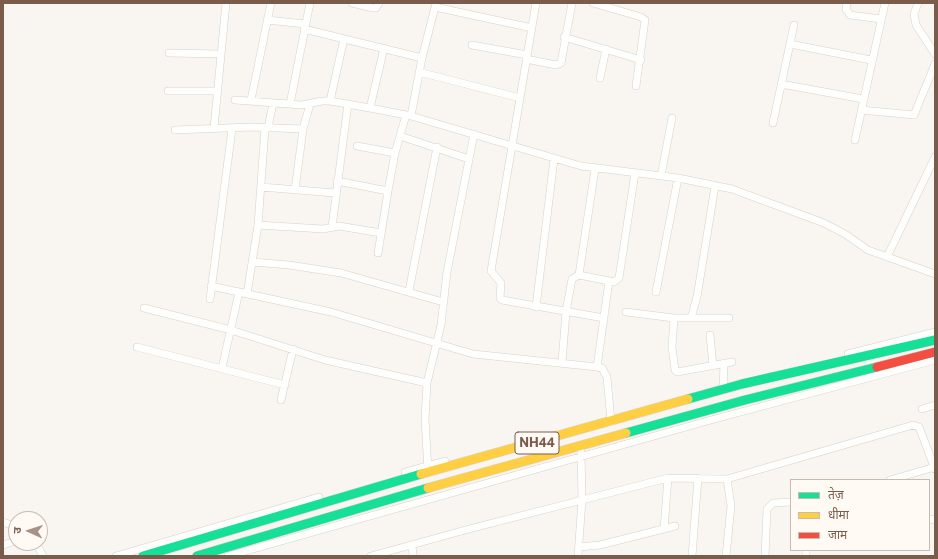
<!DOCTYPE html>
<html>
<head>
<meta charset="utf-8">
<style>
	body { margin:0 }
	#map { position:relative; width:938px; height:559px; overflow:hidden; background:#f9f5f0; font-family:Commissioner,"Noto Sans Devanagari",sans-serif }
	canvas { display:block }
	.frame { position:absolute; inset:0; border:4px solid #7a5c4d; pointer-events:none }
	.legend { position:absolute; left:790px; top:479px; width:140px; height:72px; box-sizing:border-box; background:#fffaf3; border:1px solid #cabbb1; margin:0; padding:5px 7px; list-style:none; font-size:12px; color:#7a5c4d }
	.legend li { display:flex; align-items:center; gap:8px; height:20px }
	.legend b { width:20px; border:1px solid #cabbb1 }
	.north { position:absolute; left:8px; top:511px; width:40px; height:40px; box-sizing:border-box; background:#fffaf3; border:1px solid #cabbb1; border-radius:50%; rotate:273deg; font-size:11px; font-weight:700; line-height:16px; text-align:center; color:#7a5c4d }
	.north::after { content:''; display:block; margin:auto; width:14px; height:18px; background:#a69286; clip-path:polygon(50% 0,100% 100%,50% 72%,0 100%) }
</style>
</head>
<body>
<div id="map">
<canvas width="938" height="559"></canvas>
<div class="frame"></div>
<ul class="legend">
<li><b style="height:5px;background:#16e098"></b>तेज़</li>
<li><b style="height:5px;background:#ffcf43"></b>धीमा</li>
<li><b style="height:5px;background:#f24e42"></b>जाम</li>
</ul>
<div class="north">उ</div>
</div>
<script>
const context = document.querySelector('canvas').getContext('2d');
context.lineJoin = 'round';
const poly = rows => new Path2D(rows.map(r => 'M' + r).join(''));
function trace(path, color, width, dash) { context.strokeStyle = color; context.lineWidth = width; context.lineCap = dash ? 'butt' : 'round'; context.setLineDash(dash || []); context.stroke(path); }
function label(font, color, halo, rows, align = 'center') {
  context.font = font + ' Commissioner,sans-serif'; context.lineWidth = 3.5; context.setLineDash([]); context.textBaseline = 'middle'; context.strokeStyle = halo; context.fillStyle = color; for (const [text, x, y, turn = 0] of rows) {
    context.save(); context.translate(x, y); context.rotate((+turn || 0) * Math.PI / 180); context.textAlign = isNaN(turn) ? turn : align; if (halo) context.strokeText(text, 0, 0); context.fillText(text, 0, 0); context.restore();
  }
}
const street = poly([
	[352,3,373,8,376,8,379,3],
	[536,3,491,271,501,283,500,298,502,300,604,318],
	[593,3,641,17,645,20,636,86],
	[847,3,846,9,850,15,881,19],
	[918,3,914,14,916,25,935,54],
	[435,7,532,28],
	[267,20,305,24],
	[304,29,422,58],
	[564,37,641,60],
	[790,44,871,60],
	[472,45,527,55],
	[169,53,221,54],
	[526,59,556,65,561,63,572,3],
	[419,72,520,98],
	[600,78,606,49],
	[781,84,863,99],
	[168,91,217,91],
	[235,100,302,105,322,101,330,101,370,108,411,116,581,166,678,178,732,189,824,223,845,234,868,250,935,274],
	[251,100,271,3],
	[330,101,344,39],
	[290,104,310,3],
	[370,108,384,48],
	[861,110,914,115,935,64],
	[411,116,422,58,436,3],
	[773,123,794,25],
	[214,128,226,3],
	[268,128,273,103],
	[175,130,251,127,303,129],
	[400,136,469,159],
	[855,140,885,3],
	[357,146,395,153],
	[661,176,672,118],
	[337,181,388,191],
	[261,187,335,193],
	[295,190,303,129,310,104],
	[258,225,323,229,339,226,381,233],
	[332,227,348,104],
	[378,253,388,191,395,153,406,115],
	[887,257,935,157],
	[252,262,289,265,341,273,443,302],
	[579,275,595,169],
	[211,286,331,312,473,354,597,367,602,368,607,377,611,422],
	[409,291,437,147],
	[656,292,678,178],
	[247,294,258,225,265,128],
	[210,299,232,129],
	[536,307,554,159],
	[144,308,231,330,325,360,427,383],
	[626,312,674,318,729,318],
	[674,318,672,347,675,370,677,372,732,362],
	[691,318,697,297,715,186],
	[710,335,713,366],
	[137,347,285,385],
	[848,354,935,332],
	[562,362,566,312,572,279,579,275,614,282,619,278,635,173],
	[597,367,609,281],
	[222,368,239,292],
	[723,390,724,363],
	[281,400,293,349],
	[922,409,935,405],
	[428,470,425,419,427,383,441,325,447,272,474,134],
	[405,472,445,461],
	[890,480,935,467],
	[929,520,935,519],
	[3,522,16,527],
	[664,529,668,478],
	[36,543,43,556],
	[3,545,16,541],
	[412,545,413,556],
	[579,547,600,545,675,526],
	[806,550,806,556],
	[116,556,319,497],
	[228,556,711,420,935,360],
	[371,556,469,529,668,478,727,479,913,425,919,427,935,469],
	[578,556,582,500,581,452],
	[692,556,698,478],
	[726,556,731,506,727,479],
	[765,556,767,509,773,503,791,502]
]);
const fast = poly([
	[688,399,742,384,935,340],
	[626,433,745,400,877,367],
	[143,556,421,474],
	[197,556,428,488]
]);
const slow = poly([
	[421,474,688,399],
	[428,488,626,433]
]);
const jam = poly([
	[877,367,935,352]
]);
const shields = [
	[537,443,44]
];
const shieldNames = [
	["NH44",537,443]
];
trace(street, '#d7d1cb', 8);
trace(fast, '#dad1cc', 10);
trace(slow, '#dad1cc', 10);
trace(jam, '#dad1cc', 10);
trace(street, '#fefefd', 7);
trace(fast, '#16e098', 9);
trace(slow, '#ffcf43', 9);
trace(jam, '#f24e42', 9);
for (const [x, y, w] of shields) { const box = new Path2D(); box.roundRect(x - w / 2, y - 11, w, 22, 3); context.fillStyle = '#fffaf3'; context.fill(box); trace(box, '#7a5c4d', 1); }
label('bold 13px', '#7a5c4d', null, shieldNames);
</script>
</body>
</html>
